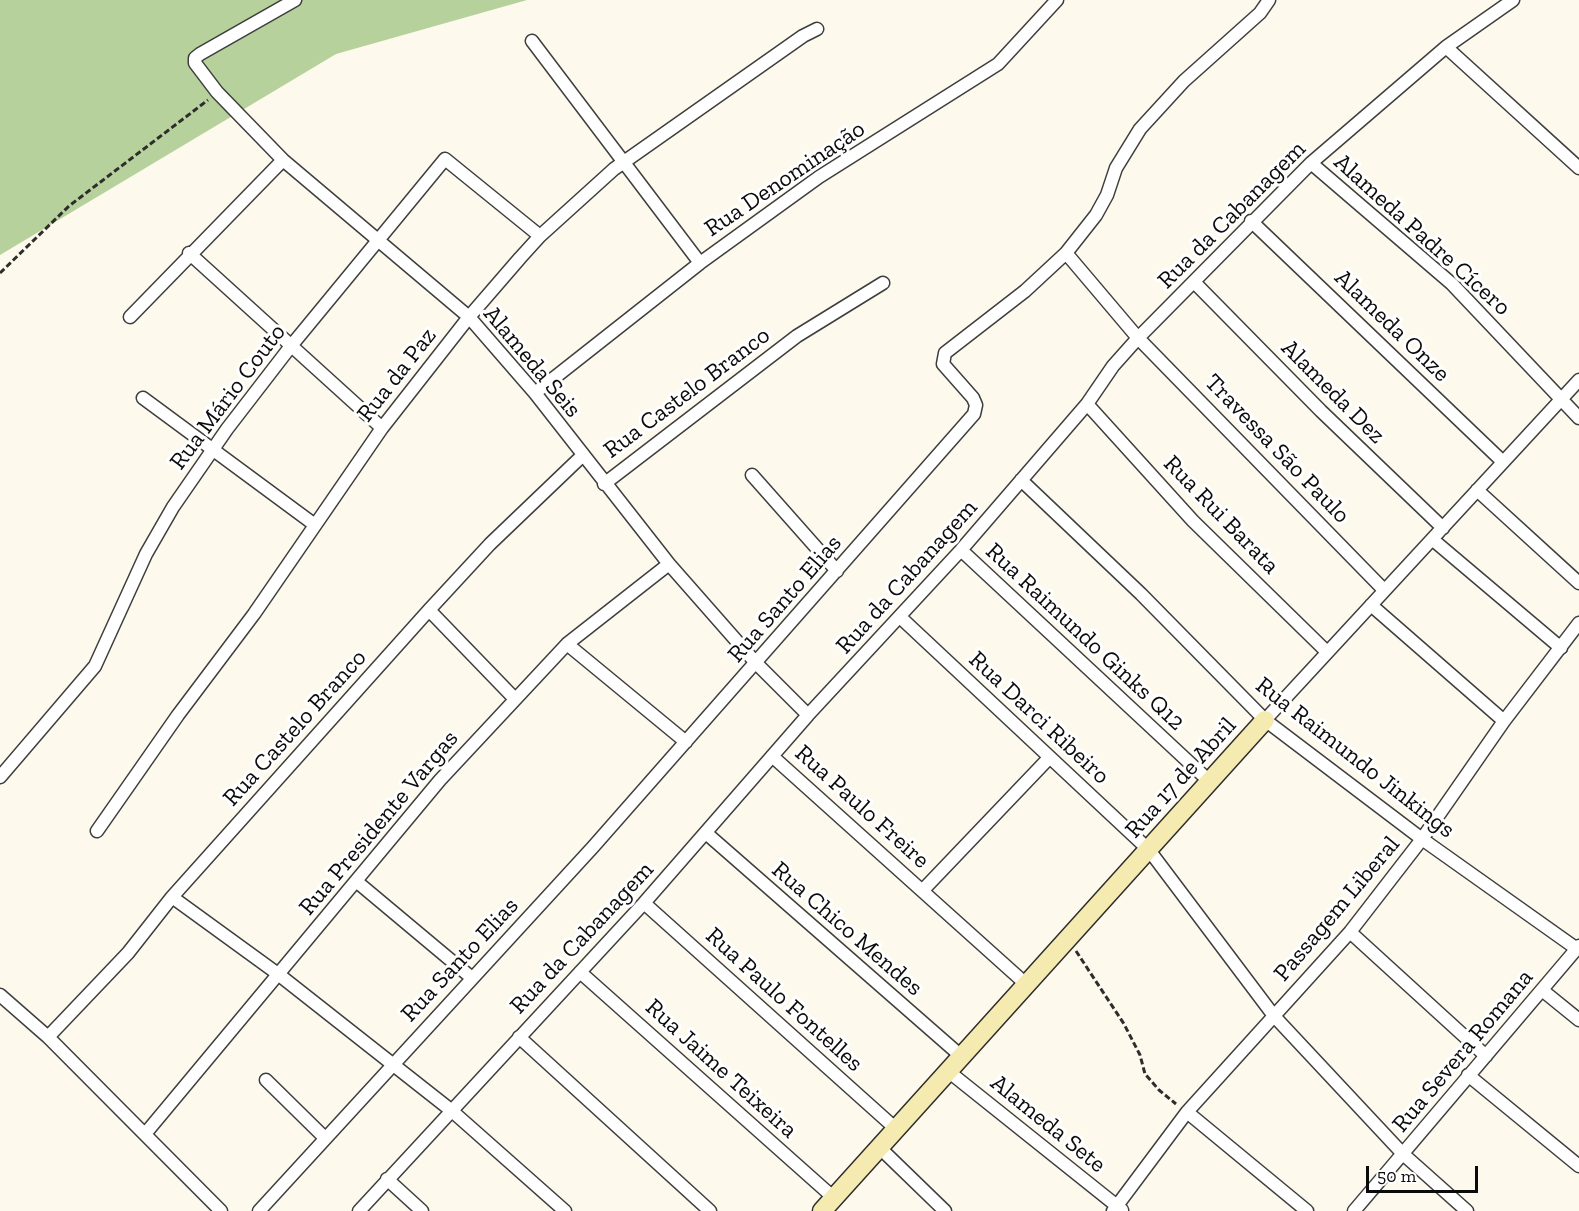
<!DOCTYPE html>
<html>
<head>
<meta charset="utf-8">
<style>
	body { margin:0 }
	#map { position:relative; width:1579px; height:1211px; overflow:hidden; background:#fdf9ec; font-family:"Zilla Slab",serif }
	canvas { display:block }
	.scale { position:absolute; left:1366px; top:1166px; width:112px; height:27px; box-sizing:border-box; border:3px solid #0b0b0b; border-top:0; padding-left:8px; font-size:18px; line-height:21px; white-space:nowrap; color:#0b0b0b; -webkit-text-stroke:4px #fff; paint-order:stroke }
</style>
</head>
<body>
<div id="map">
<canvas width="1579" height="1211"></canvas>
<div class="scale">50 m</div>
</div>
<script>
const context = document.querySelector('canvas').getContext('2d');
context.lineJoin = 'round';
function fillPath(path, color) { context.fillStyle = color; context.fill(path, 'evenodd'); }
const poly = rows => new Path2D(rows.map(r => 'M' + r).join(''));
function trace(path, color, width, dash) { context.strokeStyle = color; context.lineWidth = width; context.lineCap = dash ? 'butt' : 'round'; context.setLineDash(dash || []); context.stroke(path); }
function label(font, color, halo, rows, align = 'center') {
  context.font = font + ' "Zilla Slab",serif'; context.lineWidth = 6; context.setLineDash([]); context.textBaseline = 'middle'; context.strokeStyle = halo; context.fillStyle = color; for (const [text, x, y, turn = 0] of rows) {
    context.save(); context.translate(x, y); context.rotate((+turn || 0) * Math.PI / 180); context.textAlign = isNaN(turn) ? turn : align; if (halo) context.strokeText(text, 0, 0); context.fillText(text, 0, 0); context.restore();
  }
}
const forest = poly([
	[0,0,527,0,336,54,0,255]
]);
const path = poly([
	[0,273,69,206,208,100],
	[1076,951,1124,1024,1140,1055,1145,1074,1159,1090,1176,1104]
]);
const street = poly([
	[295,0,200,54,195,58,195,63,217,92,283,160,469,317,535,393,669,564,756,663,808,715],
	[532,41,700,263],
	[1446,47,1579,168],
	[1311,163,1452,284,1579,418],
	[1251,221,1502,461],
	[189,253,382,428],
	[1066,253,1138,338,1384,590],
	[1195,283,1321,411,1443,528],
	[130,317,283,160],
	[535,393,700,263,819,177,998,64,1057,0],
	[143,398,315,525],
	[1087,404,1193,521,1327,652],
	[752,475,837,571],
	[1021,480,1141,594,1265,720,1422,839,1577,949],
	[604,484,797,336,883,283],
	[1477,490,1579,583],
	[1432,539,1561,648],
	[961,550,1208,780],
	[1371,605,1504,721],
	[429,610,515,699],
	[900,617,1149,850,1274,1016,1403,1154,1467,1211],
	[567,644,686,742],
	[1265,720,1579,380],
	[772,756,1027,985],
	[0,777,95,666,146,554,173,507,227,429,291,346,445,159,540,236],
	[97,831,178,715,254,614,382,428,469,317,520,258,540,236,614,169,803,36,817,29],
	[706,833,961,1056],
	[356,881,472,978],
	[923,890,1049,758],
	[172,897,278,974,452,1111,565,1211],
	[644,903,895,1128],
	[1350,932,1486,1056],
	[580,972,834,1198],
	[1542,990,1579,1020],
	[0,995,48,1037,221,1211],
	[48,1037,128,953,172,897,429,610,490,544,582,456],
	[519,1037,710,1211],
	[948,1071,1122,1210],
	[1468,1075,1579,1166],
	[266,1080,325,1138],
	[1187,1112,1307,1211],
	[145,1134,440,780,567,644,669,564],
	[879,1147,945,1211],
	[387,1179,422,1211],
	[259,1211,593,847,974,414,976,405,973,398,943,364,945,353,1025,291,1066,253,1096,215,1107,195,1116,168,1140,129,1184,81,1260,13,1269,0],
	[359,1211,644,903,808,715,961,550,1087,404,1113,366,1138,338,1311,163,1446,47,1513,0],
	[1113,1211,1187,1112,1350,932,1422,839,1504,721,1579,623],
	[1354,1211,1579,946]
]);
const secondary = poly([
	[822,1211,1265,720]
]);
const streetNames = [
	["Rua Denominação",785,179,-34],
	["Rua da Cabanagem",1232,215,-45],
	["Alameda Padre Cícero",1422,235,42],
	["Alameda Onze",1392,326,44],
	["Alameda Seis",532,362,50],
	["Rua da Paz",397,375,-52],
	["Alameda Dez",1333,392,45],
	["Rua Castelo Branco",687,393,-37],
	["Rua Mário Couto",228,397,-53],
	["Travessa São Paulo",1277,449,46],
	["Rua Rui Barata",1221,515,46],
	["Rua da Cabanagem",907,577,-48],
	["Rua Santo Elias",785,599,-49],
	["Rua Raimundo Ginks Q12",1085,637,43],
	["Rua Darci Ribeiro",1039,718,43],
	["Rua Castelo Branco",295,728,-48],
	["Rua Raimundo Jinkings",1355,758,38],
	["Rua 17 de Abril",1181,778,-48],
	["Rua Paulo Freire",862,807,42],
	["Rua Presidente Vargas",379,823,-50],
	["Passagem Liberal",1337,909,-50],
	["Rua Chico Mendes",847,929,41],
	["Rua da Cabanagem",582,938,-47],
	["Rua Santo Elias",460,960,-47],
	["Rua Paulo Fontelles",784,1000,42],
	["Rua Severa Romana",1463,1051,-50],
	["Rua Jaime Teixeira",721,1069,42],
	["Alameda Sete",1048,1124,39]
];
fillPath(forest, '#b6d19c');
trace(street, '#3e3e3e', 15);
trace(secondary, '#2d2d2d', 21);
trace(path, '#2d2d2d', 3, [6, 3]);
trace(street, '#fff', 12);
trace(secondary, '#f5eaaf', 18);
label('24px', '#0b0b0b', '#fff', streetNames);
</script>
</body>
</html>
